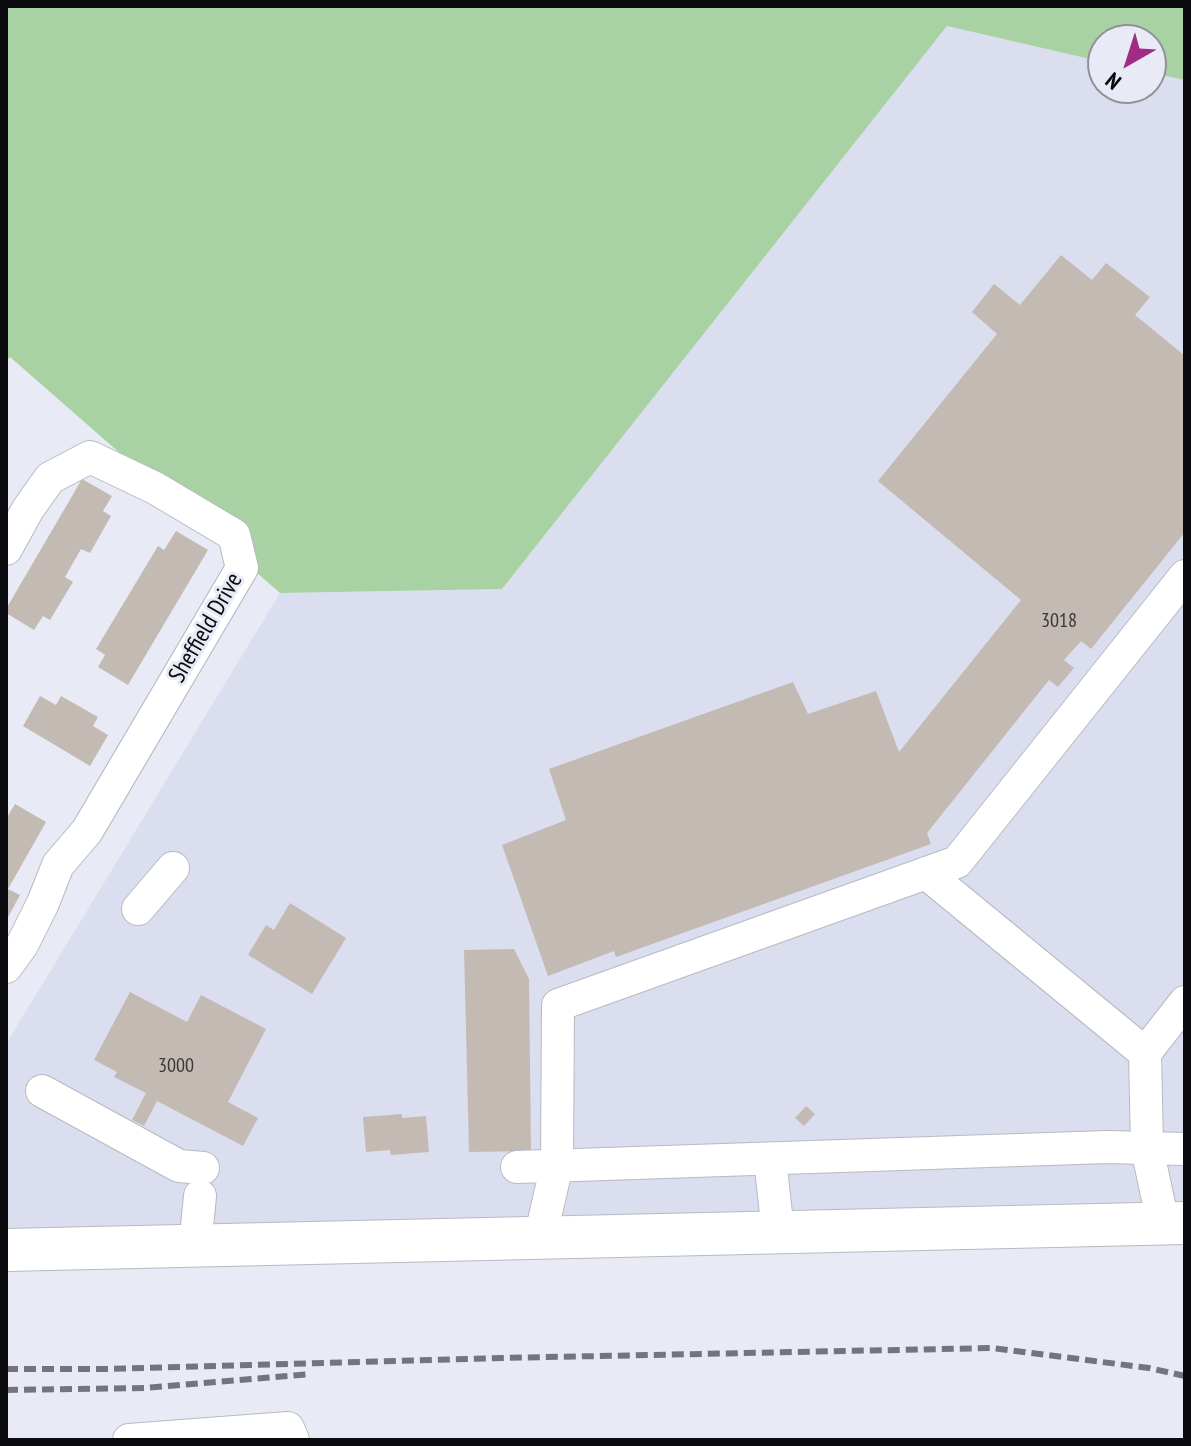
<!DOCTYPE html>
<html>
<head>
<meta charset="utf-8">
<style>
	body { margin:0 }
	#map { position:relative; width:1191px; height:1446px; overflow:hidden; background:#e8ebf5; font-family:"PT Sans Narrow",sans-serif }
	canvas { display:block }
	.frame { position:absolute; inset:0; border:8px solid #0b0b0f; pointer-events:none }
	.north { position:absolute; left:1087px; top:24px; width:80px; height:80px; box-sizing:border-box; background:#e8ebf5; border:2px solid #909199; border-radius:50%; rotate:219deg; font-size:22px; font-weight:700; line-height:32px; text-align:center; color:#0b0b0f }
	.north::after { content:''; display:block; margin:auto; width:28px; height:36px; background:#a12c86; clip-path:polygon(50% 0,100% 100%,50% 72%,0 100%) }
</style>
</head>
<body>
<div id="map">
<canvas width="1191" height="1446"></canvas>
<div class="frame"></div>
<div class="north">N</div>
</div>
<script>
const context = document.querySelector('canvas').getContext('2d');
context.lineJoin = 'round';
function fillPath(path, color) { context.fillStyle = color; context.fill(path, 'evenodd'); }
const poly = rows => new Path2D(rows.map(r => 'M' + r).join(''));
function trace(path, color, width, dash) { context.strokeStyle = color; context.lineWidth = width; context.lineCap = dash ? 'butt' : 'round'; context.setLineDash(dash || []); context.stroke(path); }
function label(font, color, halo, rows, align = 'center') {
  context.font = font + ' "PT Sans Narrow",sans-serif'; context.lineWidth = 6; context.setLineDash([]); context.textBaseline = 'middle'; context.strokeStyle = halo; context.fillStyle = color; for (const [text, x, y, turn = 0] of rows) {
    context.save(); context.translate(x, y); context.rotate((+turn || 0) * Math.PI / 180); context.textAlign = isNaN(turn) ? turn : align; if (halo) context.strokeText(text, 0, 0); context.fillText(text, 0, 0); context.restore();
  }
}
const built = poly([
	[947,26,1103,62,1103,88,1151,88,1151,73,1185,80,1185,1223,6,1247,6,1044,280,593,502,589]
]);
const green = poly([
	[6,6,1185,6,1185,80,1151,73,1151,40,1103,40,1103,62,947,26,502,589,280,593,10,357,6,361]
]);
const building = poly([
	[1061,255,1092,280,1106,263,1150,297,1135,315,1185,356,1185,532,1091,649,1081,641,1064,660,1074,668,1058,687,1049,680,927,833,931,844,616,957,614,951,548,976,502,845,566,820,549,769,793,682,808,714,876,691,899,752,1021,600,878,481,997,334,972,312,994,284,1020,305],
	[82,479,112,496,103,511,111,516,90,553,81,549,65,577,73,582,50,620,43,616,34,630,6,613,6,609],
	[176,531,208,550,128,685,98,667,105,655,96,649,158,546,164,550],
	[40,696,56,705,61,696,98,717,93,726,108,735,90,766,23,726],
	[15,804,46,822,8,889,20,895,6,921,6,819],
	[290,903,346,938,312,994,248,955,266,925,274,930],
	[514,949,529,979,531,1151,469,1152,464,950],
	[130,992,187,1022,201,995,266,1029,228,1102,258,1118,243,1146,157,1101,144,1126,132,1120,146,1093,114,1077,117,1072,94,1060],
	[806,1106,815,1114,804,1126,795,1118],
	[402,1114,402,1118,426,1116,429,1152,391,1155,390,1150,366,1152,363,1117]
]);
const minor = poly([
	[6,549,28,509,50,478,90,457,155,488,234,535,242,568,87,831,58,865,43,903,22,945,6,967],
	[926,873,1145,1053],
	[138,909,173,868],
	[42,1091,179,1166,203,1168],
	[770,1159,778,1232],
	[517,1167,1107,1147,1185,1149],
	[1163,1223,1147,1148,1145,1053,1185,1002],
	[540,1238,557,1165,558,1005,957,862,1185,576],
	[195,1246,200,1196],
	[129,1440,288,1428,293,1440]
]);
const major = poly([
	[6,1250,1185,1223]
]);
const rail = poly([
	[6,1369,109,1369,502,1358,992,1348,1149,1368,1185,1376],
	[6,1390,145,1388,310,1374]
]);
const numberNames = [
	["3018",1059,621],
	["3000",176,1066]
];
const streetNames = [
	["Sheffield Drive",206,628,-60]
];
fillPath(built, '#dadeee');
fillPath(green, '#a8d2a3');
fillPath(building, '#c4bab4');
trace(minor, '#b7bac3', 34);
trace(major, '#b7bac3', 44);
trace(minor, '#fff', 32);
trace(major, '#fff', 42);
trace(rail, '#74757c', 6, [12, 6]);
label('20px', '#393738', null, numberNames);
label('24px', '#0b0b0f', '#e8ebf5', streetNames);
</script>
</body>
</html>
